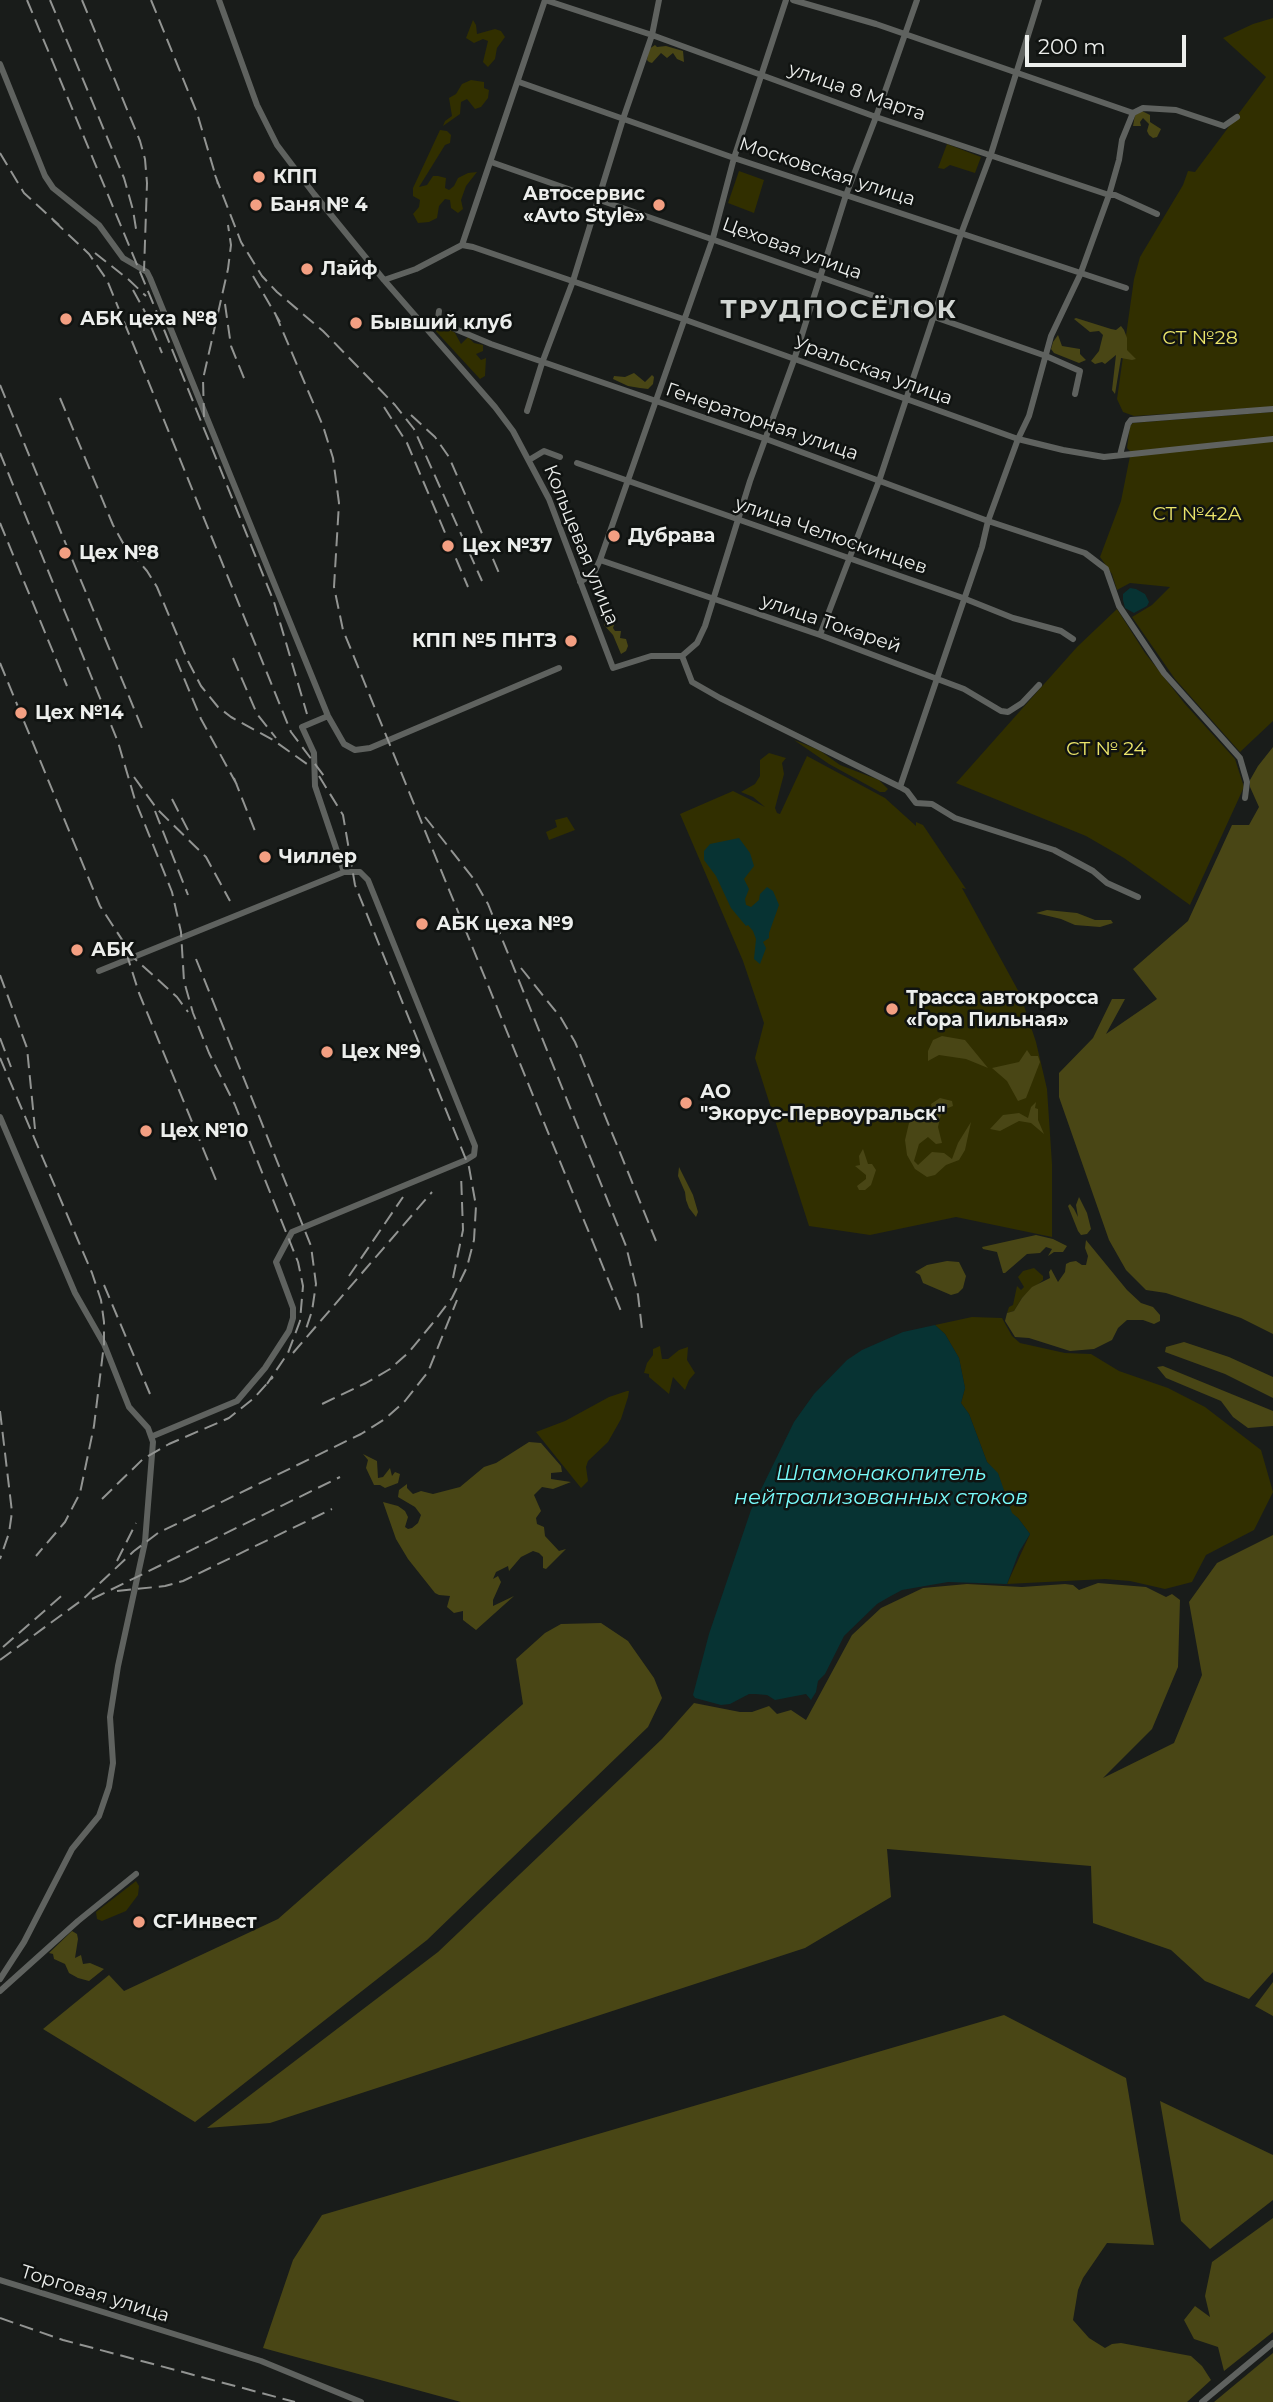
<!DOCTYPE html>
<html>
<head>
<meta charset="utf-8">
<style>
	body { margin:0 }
	#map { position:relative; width:1273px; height:2402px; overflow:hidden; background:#191c1a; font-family:Montserrat,sans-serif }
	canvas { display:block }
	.scale { position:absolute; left:1025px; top:35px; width:161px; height:32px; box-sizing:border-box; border:4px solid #eceeec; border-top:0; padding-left:9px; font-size:21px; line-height:24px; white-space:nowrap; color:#eceeec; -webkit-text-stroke:5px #101311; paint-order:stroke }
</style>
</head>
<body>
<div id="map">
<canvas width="1273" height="2402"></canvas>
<div class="scale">200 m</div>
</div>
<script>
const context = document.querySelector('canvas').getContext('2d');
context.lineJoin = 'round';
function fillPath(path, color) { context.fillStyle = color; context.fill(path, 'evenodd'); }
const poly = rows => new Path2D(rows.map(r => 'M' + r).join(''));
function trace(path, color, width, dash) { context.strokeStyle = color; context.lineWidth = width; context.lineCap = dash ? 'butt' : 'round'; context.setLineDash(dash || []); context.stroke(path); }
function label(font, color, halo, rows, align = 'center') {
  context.font = font + ' Montserrat,sans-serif'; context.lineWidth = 5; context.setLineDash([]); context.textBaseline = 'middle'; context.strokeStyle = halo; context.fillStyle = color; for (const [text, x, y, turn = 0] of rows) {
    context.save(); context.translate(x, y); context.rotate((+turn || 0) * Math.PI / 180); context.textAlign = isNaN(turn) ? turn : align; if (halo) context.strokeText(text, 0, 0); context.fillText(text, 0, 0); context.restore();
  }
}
const green = poly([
	[1273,18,1273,407,1134,416,1123,412,1117,399,1134,279,1140,257,1183,185,1188,171,1195,172,1266,77,1223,38,1253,24],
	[473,20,476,25,477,34,495,29,501,31,505,37,497,48,495,59,488,67,483,62,488,41,483,39,474,43,466,38],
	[471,80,484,82,484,88,489,90,488,98,481,107,475,109,467,99,461,102,460,114,443,126,445,121,452,116,449,98,456,94,462,84],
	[440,130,447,131,451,135,450,143,445,145,419,187,427,185,433,176,438,176,446,178,445,188,449,190,454,186,458,178,468,173,477,172,466,186,461,200,463,209,458,213,451,208,450,200,445,199,439,206,437,218,429,222,418,223,413,214,419,207,420,200,413,196,413,188],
	[947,144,981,157,975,173,950,165,944,169,938,168],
	[739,171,764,180,754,213,728,203],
	[442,320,455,333,461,344,468,337,474,343,483,345,483,351,476,354,481,360,486,358,485,376,480,379,432,327,435,321],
	[1273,412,1273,721,1240,752,1175,679,1132,617,1152,605,1170,587,1130,583,1117,590,1112,574,1100,557,1121,501,1130,456,1130,451,1127,448,1130,426,1133,423],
	[1117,609,1145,653,1185,704,1235,759,1244,787,1190,905,1124,858,1086,836,956,783,1077,647],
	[794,740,819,750,840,765,879,780,888,789,885,792,880,792,829,764],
	[769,753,786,758,782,763,784,774,775,808,777,813,780,814,807,756,885,798,916,826,916,822,923,825,966,889,962,888,1020,994,1036,1042,1047,1089,1052,1164,1052,1237,956,1217,870,1235,809,1226,755,1058,764,1023,743,961,680,814,733,791,765,807,753,797,741,792,755,784,760,776,760,760],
	[567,817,575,830,549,840,546,832,557,827,555,820],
	[1034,1268,1043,1276,1043,1280,1022,1298,1014,1311,1007,1313,1009,1307,1013,1305,1017,1286,1021,1290,1024,1287,1018,1277,1023,1271],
	[972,1317,1002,1318,1012,1336,1020,1343,1065,1353,1091,1354,1119,1371,1168,1388,1205,1407,1261,1450,1273,1492,1254,1530,1206,1555,1192,1582,1165,1589,1130,1581,1105,1579,1007,1584,1030,1534,1018,1518,1011,1513,998,1474,987,1462,969,1414,961,1403,965,1388,959,1358,945,1334,935,1325],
	[660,1346,662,1359,668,1359,679,1350,688,1347,687,1360,695,1373,689,1380,685,1390,673,1377,669,1394,649,1377,649,1374,644,1373,647,1363,653,1355,653,1349],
	[627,1391,629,1391,628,1397,621,1419,608,1442,588,1461,586,1467,588,1481,581,1488,536,1432,565,1421,609,1397],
	[136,1881,139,1886,138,1895,126,1911,102,1921,97,1919,96,1912]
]);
const forest = poly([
	[655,45,657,47,666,46,683,51,684,62,677,59,673,53,667,58,661,53,652,63,649,62,647,60,649,49],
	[1142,111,1150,115,1150,122,1161,129,1157,137,1153,138,1149,135,1147,131,1149,124,1143,118,1140,122,1141,126,1133,126,1135,115],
	[1076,318,1111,329,1116,330,1121,326,1124,330,1127,338,1127,350,1136,359,1132,360,1121,358,1115,394,1112,390,1116,355,1105,364,1102,362,1095,364,1091,361,1099,351,1103,335,1099,331,1090,332,1074,319],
	[1058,335,1062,346,1080,349,1080,354,1086,360,1079,363,1054,353,1051,349,1053,342],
	[634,373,645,382,652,375,654,377,653,384,648,389,640,388,628,386,613,379,614,376,625,377],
	[612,615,616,619,613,628,615,631,621,631,620,638,626,639,628,646,626,651,621,654,613,635,604,625,605,621],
	[1273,747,1273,1334,1241,1318,1166,1293,1146,1290,1126,1270,1109,1240,1059,1097,1059,1073,1093,1038,1112,999,1125,999,1106,1034,1157,999,1133,969,1188,921,1232,825,1249,825,1259,807,1250,787,1250,780,1258,766],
	[1047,910,1077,913,1095,920,1111,920,1113,923,1100,927,1075,925,1061,919,1036,913],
	[942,1036,965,1040,988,1068,966,1059,939,1055,928,1061,928,1051,933,1040],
	[1027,1050,1031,1056,1038,1056,1040,1062,1026,1098,1018,1101,1007,1081,992,1068,1019,1062],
	[940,1098,952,1101,953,1106,948,1108,943,1103,937,1106,941,1114,938,1127,942,1143,936,1144,928,1137,919,1144,914,1161,918,1165,932,1152,944,1153,952,1159,958,1143,971,1122,965,1150,959,1160,946,1165,935,1175,927,1177,915,1169,907,1155,905,1140,909,1123,917,1116,928,1118,933,1111,931,1104],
	[1036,1102,1035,1108,1038,1109,1038,1120,1044,1134,1031,1123,1019,1121,1000,1131,990,1129,1003,1115,1019,1113,1028,1118,1031,1107],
	[863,1149,868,1164,872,1164,876,1170,871,1185,865,1190,859,1190,857,1186,866,1179,866,1175,855,1166,860,1165,859,1156],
	[679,1167,693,1195,698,1212,696,1217,689,1208,686,1200,685,1192,678,1176],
	[1079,1197,1087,1213,1091,1229,1087,1234,1081,1235,1078,1231,1068,1206,1070,1204,1074,1209,1078,1217,1076,1205],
	[1036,1235,1053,1239,1067,1246,1063,1252,1054,1252,1048,1256,1052,1249,1046,1247,1040,1253,1027,1254,1005,1273,1003,1273,997,1252,983,1249,982,1247],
	[1086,1240,1127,1290,1141,1303,1153,1307,1160,1315,1160,1321,1154,1324,1143,1320,1127,1320,1118,1328,1112,1340,1094,1349,1070,1351,1029,1338,1015,1337,1005,1321,1007,1313,1014,1311,1022,1298,1032,1287,1050,1278,1049,1272,1051,1269,1058,1282,1065,1272,1066,1264,1070,1262,1076,1261,1082,1265,1086,1265,1088,1256,1085,1248],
	[947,1261,959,1262,966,1276,963,1288,958,1293,951,1295,923,1283,920,1275,915,1272,927,1265],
	[1184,1342,1229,1357,1273,1377,1273,1398,1225,1374,1165,1352,1166,1347],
	[1163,1366,1273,1411,1273,1426,1248,1428,1233,1417,1221,1401,1166,1378,1157,1367],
	[529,1442,541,1443,561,1466,562,1472,551,1473,551,1479,571,1482,553,1489,542,1487,534,1495,541,1511,536,1518,537,1524,544,1527,545,1536,559,1551,566,1549,546,1569,543,1568,543,1557,539,1553,533,1551,521,1557,509,1571,508,1566,496,1572,493,1579,498,1576,501,1582,493,1600,493,1606,514,1596,476,1630,463,1620,463,1611,454,1613,447,1607,450,1596,439,1595,435,1593,408,1559,396,1539,383,1502,398,1506,405,1511,408,1517,405,1527,408,1529,412,1528,418,1523,421,1515,415,1507,398,1497,399,1490,407,1484,407,1488,413,1494,421,1491,433,1494,460,1487,484,1467,496,1463],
	[363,1454,377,1461,378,1478,383,1477,390,1468,392,1476,395,1472,400,1474,398,1483,385,1488,380,1485,374,1485,366,1468,368,1460],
	[1273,1535,1273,1972,1249,1999,1205,1981,1171,1950,1093,1923,1091,1866,887,1849,891,1897,805,1948,270,2123,207,2128,438,1952,662,1739,694,1703,740,1712,752,1712,769,1706,777,1714,791,1710,806,1720,852,1635,881,1608,923,1588,967,1584,1022,1587,1065,1584,1073,1585,1079,1590,1098,1583,1146,1587,1166,1597,1172,1594,1180,1600,1178,1667,1152,1729,1103,1778,1174,1743,1202,1675,1189,1602,1217,1563],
	[601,1623,628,1641,654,1678,662,1698,648,1727,427,1940,195,2122,43,2029,109,1975,124,1991,278,1919,523,1704,516,1659,545,1633,561,1624],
	[72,1931,77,1934,78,1939,75,1958,81,1955,83,1964,90,1963,104,1969,89,1981,78,1978,69,1973,65,1964,54,1959,53,1954,49,1953],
	[1273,1982,1273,2016,1255,2006],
	[1004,2015,1126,2078,1154,2245,1107,2243,1083,2278,1078,2290,1073,2320,1089,2338,1105,2348,1112,2344,1121,2343,1191,2356,1202,2366,1211,2380,1187,2402,461,2402,263,2348,293,2260,322,2215],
	[1160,2101,1273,2155,1273,2200,1210,2249,1181,2221],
	[1273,2218,1273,2332,1224,2371,1218,2347,1194,2339,1184,2320,1195,2306,1210,2317,1205,2296,1212,2262],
	[1273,2353,1273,2402,1214,2402]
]);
const water = poly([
	[1130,588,1136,589,1145,594,1149,602,1147,606,1134,613,1125,608,1123,600,1123,594],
	[739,838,750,853,754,866,744,879,749,889,745,899,746,905,751,907,759,900,760,894,767,887,773,891,779,905,769,933,769,938,763,942,766,948,760,964,754,959,756,939,753,931,748,925,746,926,731,908,716,876,704,860,704,851,710,844],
	[935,1325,945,1334,959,1358,965,1388,961,1403,969,1414,987,1462,998,1473,1012,1513,1018,1518,1030,1534,1019,1552,1007,1584,948,1582,902,1590,889,1597,877,1604,844,1636,825,1674,818,1681,816,1692,811,1700,806,1694,775,1700,767,1695,755,1694,749,1694,730,1704,721,1705,695,1698,693,1695,709,1634,751,1510,794,1422,814,1394,847,1360,862,1350,903,1332]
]);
const minor = poly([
	[219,0,257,105,277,145,314,194,384,280,495,407,513,431,549,499,613,668,651,656,682,656],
	[545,0,652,35,876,117,1109,195,1115,195,1157,214],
	[793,0,876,24,1133,113],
	[0,64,45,176,53,188,99,225,123,258,147,272,150,278,328,716,344,744,355,750,370,748,559,668],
	[519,82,734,158,1126,288],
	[491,162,1046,356,1080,371,1075,394],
	[462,245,545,0],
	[384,280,416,269,462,245,473,247,683,319,1018,439,1063,450,1104,457,1273,439],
	[439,311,438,319,443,324,491,344,766,439,988,521,1085,553,1106,569,1119,606,1164,673,1240,758,1247,782,1245,798],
	[527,411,542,363,573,281,623,119,652,35,659,0],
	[1120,455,1128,424,1131,420,1273,409],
	[529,460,544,451,560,457],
	[577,463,963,598,1013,618,1061,631,1073,639],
	[600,560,820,635,964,689,1001,711,1008,712,1022,703,1039,685],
	[580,582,594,573,600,560,713,238,734,158,786,0],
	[820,635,879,481,961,234,991,154,1039,0],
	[682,656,697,643,705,626,750,481,794,360,846,195,876,117,917,0],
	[682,656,692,682,720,698,900,787,907,791,916,803,932,804,955,818,1054,850,1093,871,1107,883,1138,897],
	[328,716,302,727,314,753,315,786,344,872],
	[900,787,982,547,988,521,1018,439,1029,416,1051,336,1080,275,1109,195,1119,160,1122,140,1133,113,1143,108,1176,110,1224,126,1237,117],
	[99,971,344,872,360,872,368,880,475,1146,474,1155,466,1160,292,1232,276,1262,293,1308,293,1318,289,1331,265,1368,237,1401,153,1436],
	[0,1117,75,1293,104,1344,129,1407,148,1428,153,1442,145,1542,118,1666,110,1717,113,1763,109,1787,99,1816,72,1849,24,1942,0,1979],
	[0,1991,78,1921,136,1874],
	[0,2280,261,2361,361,2402],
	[1202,2402,1273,2343]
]);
const rail = poly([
	[27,0,165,332,274,602,307,714],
	[50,0,124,178,133,210,137,235],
	[82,0,140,141,145,159,147,183,144,271],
	[151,0,197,113,218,184],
	[0,153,24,193,59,225],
	[215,175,241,242,262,276,277,292,323,331,395,405,414,429,482,581],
	[53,220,89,254,107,280,291,732,327,780],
	[95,253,128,279,146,296],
	[253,276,280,322],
	[133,290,144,310,162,353],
	[225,304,231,346,246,383],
	[275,313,323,426,333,458,339,503,334,587,343,630,621,1311],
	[0,385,142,728],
	[60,398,113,525,123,543,147,571,157,587,188,661,201,686,218,707,231,717,273,740,307,764],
	[384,407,407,443,468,587],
	[411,415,435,437,449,457,499,573],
	[204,417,203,379,228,269,231,245,228,225],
	[0,453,118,742,135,800,172,892,181,932,184,981,193,1013,209,1053,235,1105,298,1262,303,1286,300,1321,288,1353,267,1384],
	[0,523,67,686],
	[233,658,257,714,276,738],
	[176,659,201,719,237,785],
	[0,663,100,906,134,958,177,997,188,1012],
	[319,776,343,815,355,885,469,1167,476,1206,474,1240,467,1267,452,1298,432,1324,409,1352,390,1369,366,1383,320,1405],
	[134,777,157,809,206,857,230,901],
	[234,778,257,836],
	[172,799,190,834],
	[155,811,188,895],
	[425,817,473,878,488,904,626,1246,638,1295,642,1329],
	[126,952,139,993,216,1180],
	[196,959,311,1246,316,1284,312,1311,306,1329],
	[521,968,561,1018,575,1042,656,1241],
	[0,975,27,1048,35,1129],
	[0,1038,11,1067],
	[0,1058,92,1273,101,1300,104,1322,104,1344,94,1426,80,1493,65,1522,36,1556],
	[349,1276,403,1197],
	[453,1278,463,1230,461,1174],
	[104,1285,150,1394],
	[293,1353,432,1192],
	[0,1411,12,1512,9,1533,0,1559],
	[102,1499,143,1459,169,1444,229,1418,254,1398,273,1377],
	[117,1561,136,1523],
	[117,1591,165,1586,183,1581,332,1509],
	[92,1599,340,1477],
	[3,1647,66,1592],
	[0,1660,82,1600,134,1551,158,1533,361,1434,385,1419,405,1401,428,1372,457,1300],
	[0,2318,63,2340,295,2402]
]);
const markers = [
	[259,177,7,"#f39f82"],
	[256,205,7,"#f39f82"],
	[659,205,7,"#f39f82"],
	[307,269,7,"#f39f82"],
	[66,319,7,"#f39f82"],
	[356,323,7,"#f39f82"],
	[614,536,7,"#f39f82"],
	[448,546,7,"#f39f82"],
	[65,553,7,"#f39f82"],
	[571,641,7,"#f39f82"],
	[21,713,7,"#f39f82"],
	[265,857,7,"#f39f82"],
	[422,924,7,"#f39f82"],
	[77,950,7,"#f39f82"],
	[892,1009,7,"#f39f82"],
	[327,1052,7,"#f39f82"],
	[686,1103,7,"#f39f82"],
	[146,1131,7,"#f39f82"],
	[139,1922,7,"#f39f82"]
];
const streetNames = [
	["улица 8 Марта",857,92,19],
	["Московская улица",827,172,18],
	["Цеховая улица",792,249,20],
	["Уральская улица",873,371,20],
	["Генераторная улица",762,422,19],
	["улица Челюскинцев",831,536,19],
	["Кольцевая улица",581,545,68],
	["улица Токарей",831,624,19],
	["Торговая улица",95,2294,17]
];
const poiNames = [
	["КПП",273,177],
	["Автосервис",645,194,"right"],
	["«Avto Style»",645,216,"right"],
	["Баня № 4",270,205],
	["Лайф",321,269],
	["АБК цеха №8",80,319],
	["Бывший клуб",370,323],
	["Дубрава",628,536],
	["Цех №37",462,546],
	["Цех №8",79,553],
	["КПП №5 ПНТЗ",557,641,"right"],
	["Цех №14",35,713],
	["Чиллер",279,857],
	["АБК цеха №9",436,924],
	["АБК",91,950],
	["Трасса автокросса",906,998],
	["«Гора Пильная»",906,1020],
	["Цех №9",341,1052],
	["АО",700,1092],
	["\"Экорус-Первоуральск\"",700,1114],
	["Цех №10",160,1131],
	["СГ-Инвест",153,1922]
];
const parkNames = [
	["СТ №28",1200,338],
	["СТ №42А",1197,514],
	["СТ № 24",1106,749]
];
const waterNames = [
	["Шламонакопитель",881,1474],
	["нейтрализованных стоков",881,1498]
];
const districtNames = [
	["ТРУДПОСЁЛОК",839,310]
];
fillPath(green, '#312f00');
fillPath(forest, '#494615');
fillPath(water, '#073333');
trace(minor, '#5f625f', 6);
trace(rail, '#929492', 2, [14, 7]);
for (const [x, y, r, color] of markers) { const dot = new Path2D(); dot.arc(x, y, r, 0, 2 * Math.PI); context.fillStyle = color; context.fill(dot); trace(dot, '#101311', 2.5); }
label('19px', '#eceeec', '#101311', streetNames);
label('bold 19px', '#eceeec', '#101311', poiNames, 'left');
label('19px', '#ebe56a', '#101311', parkNames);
label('italic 21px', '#78fbfb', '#101311', waterNames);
context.letterSpacing = '2px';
label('bold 26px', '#d2d6d3', '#101311', districtNames);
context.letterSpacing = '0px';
</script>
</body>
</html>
